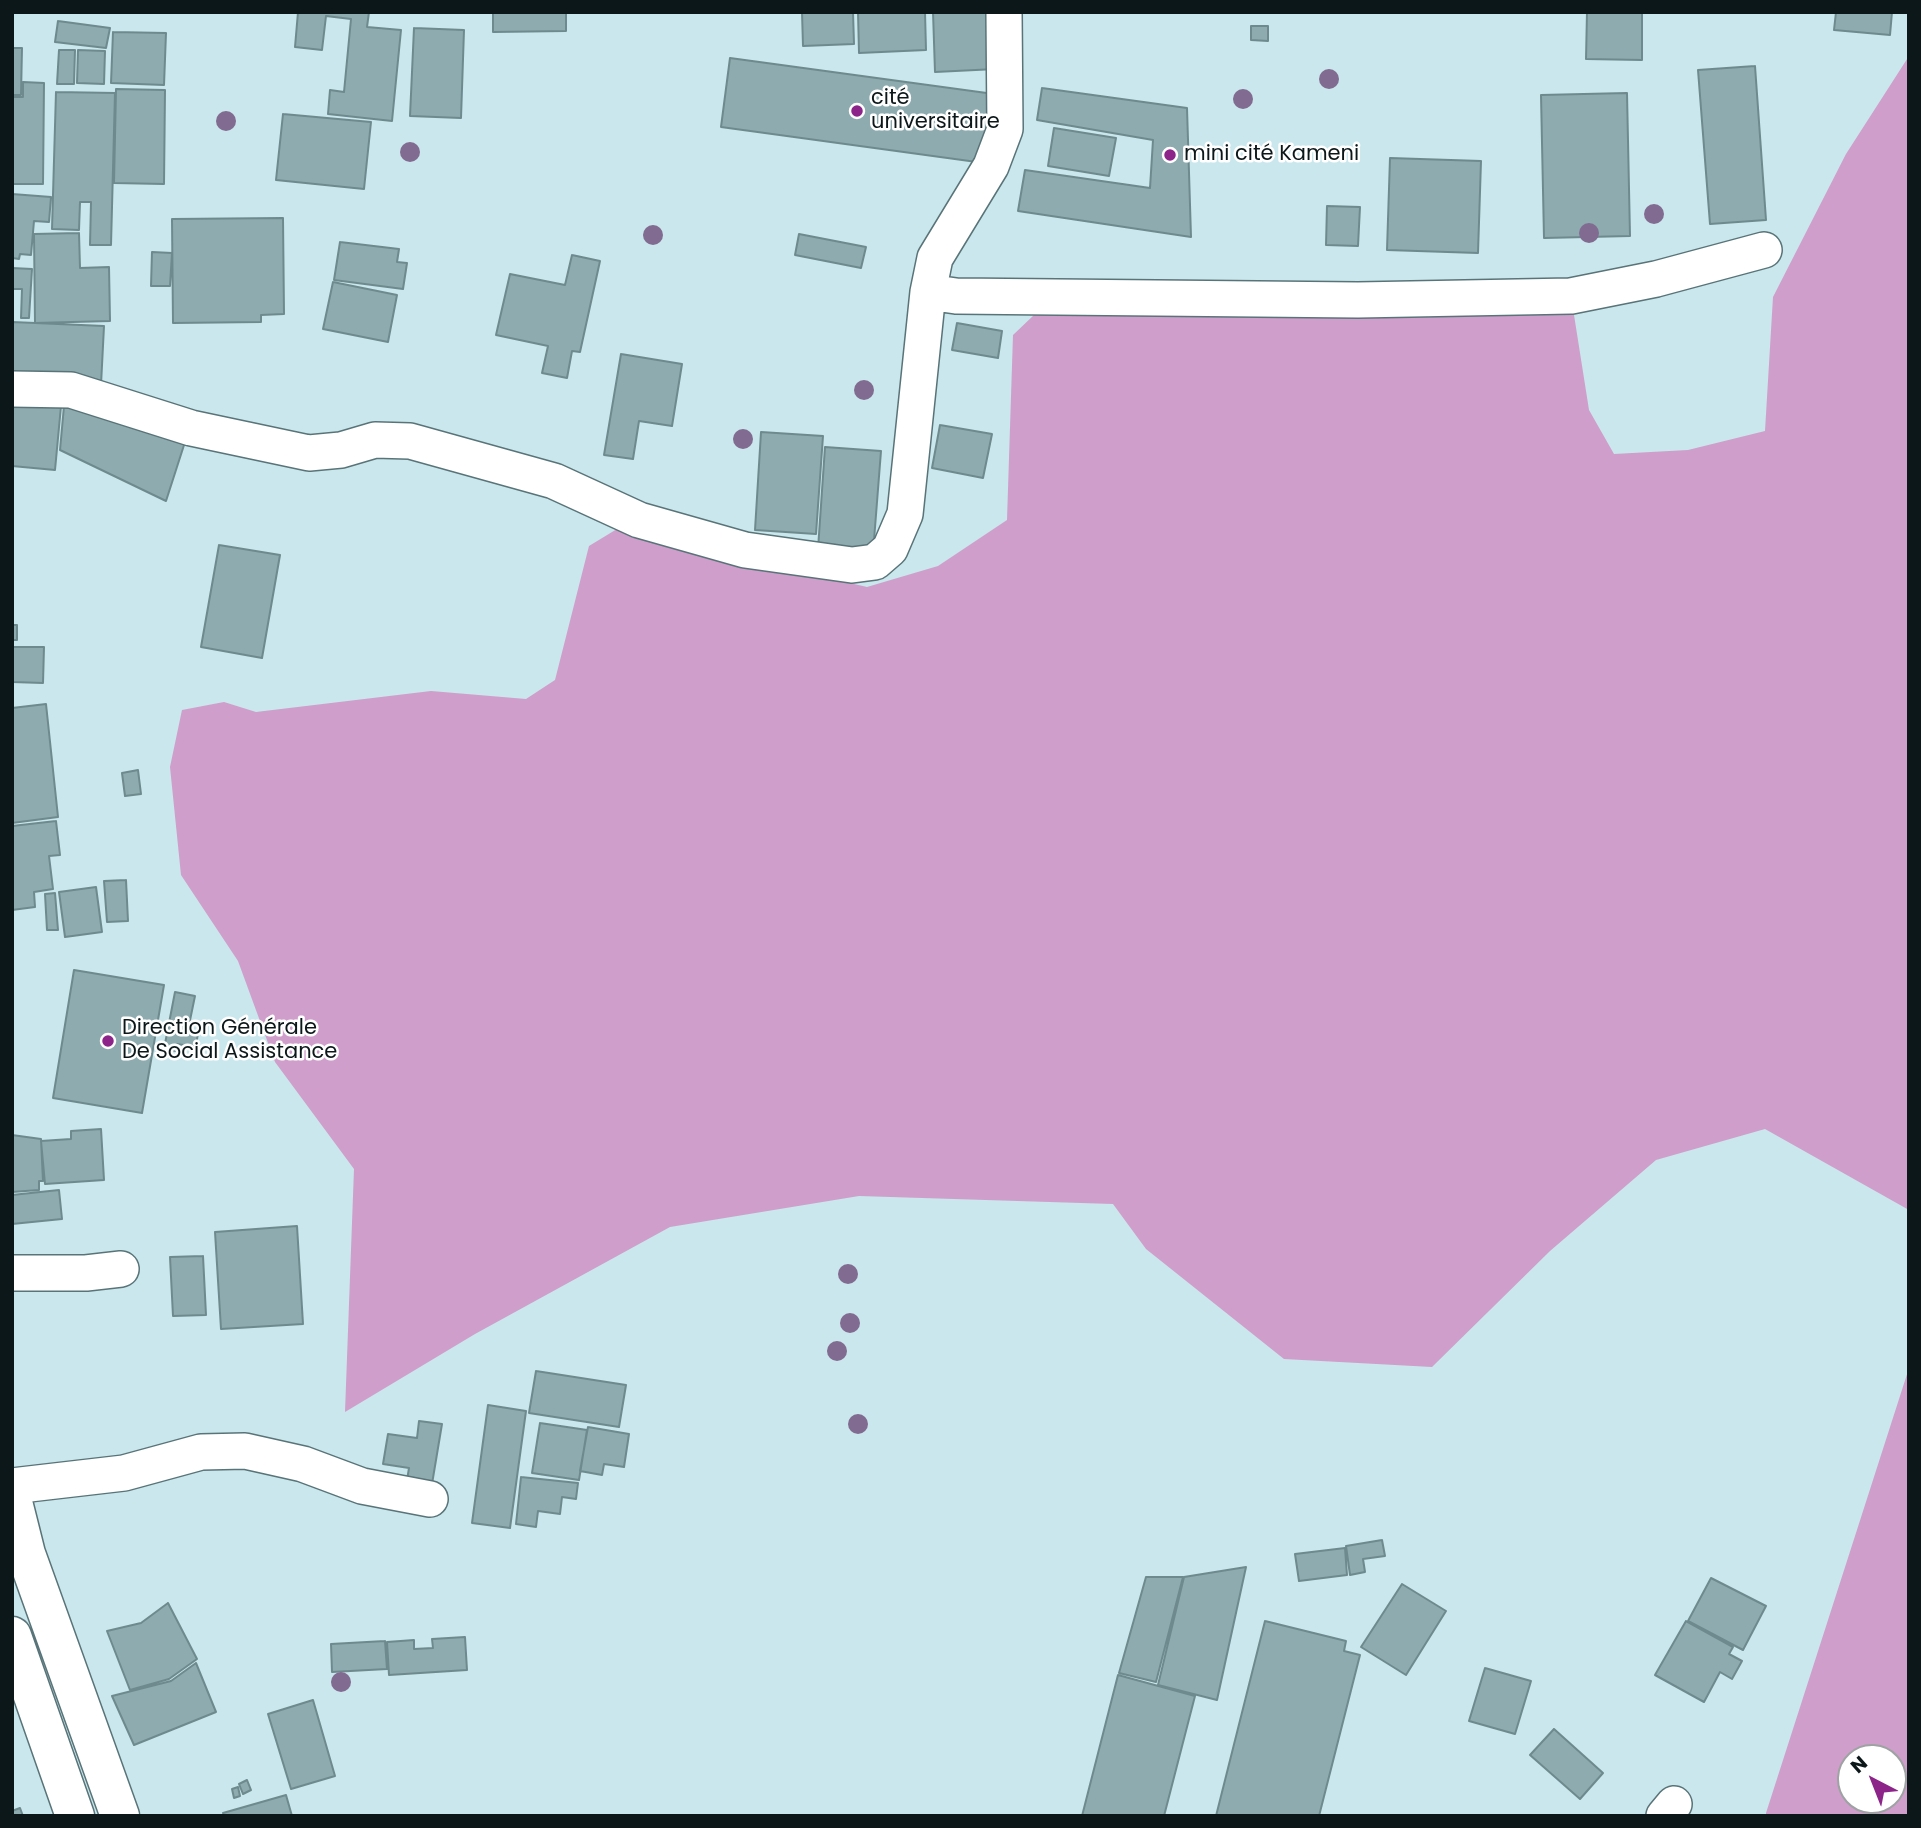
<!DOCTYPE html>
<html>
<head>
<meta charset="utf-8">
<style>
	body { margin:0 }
	#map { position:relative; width:1921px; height:1828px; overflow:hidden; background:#c9e7ec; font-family:Poppins,sans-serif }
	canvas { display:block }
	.frame { position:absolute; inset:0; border:14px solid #0c1719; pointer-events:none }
	.north { position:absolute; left:1837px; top:1744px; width:70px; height:70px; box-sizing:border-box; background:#fff; border:2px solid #9ea2a3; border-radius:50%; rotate:318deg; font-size:19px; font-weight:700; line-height:28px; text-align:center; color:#0c1719 }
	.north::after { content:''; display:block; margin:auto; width:24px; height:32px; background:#8c248a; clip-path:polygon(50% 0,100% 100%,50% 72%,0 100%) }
</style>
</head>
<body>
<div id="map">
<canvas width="1921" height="1828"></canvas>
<div class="frame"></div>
<div class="north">N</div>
</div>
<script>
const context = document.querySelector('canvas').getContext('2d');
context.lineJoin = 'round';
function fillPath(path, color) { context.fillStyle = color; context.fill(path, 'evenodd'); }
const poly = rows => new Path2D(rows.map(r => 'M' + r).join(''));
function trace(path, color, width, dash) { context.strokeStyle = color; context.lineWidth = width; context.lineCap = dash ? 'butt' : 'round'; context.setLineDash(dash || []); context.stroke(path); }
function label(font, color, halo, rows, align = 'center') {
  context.font = font + ' Poppins,sans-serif'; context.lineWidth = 5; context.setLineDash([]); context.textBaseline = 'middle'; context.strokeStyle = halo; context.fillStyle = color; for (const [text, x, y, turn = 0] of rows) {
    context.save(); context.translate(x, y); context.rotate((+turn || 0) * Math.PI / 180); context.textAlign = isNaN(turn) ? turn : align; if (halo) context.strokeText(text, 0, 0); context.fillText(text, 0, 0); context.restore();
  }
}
const green = poly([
	[1909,56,1909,1210,1765,1129,1656,1160,1550,1251,1432,1367,1284,1359,1146,1249,1113,1204,859,1196,670,1227,475,1334,345,1412,354,1169,275,1062,238,961,181,875,170,767,182,710,224,702,256,712,431,691,526,699,555,680,589,546,617,529,867,587,938,566,1007,520,1013,335,1034,315,1571,296,1589,410,1614,454,1688,450,1765,431,1773,297,1846,154],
	[1909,1368,1909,1816,1766,1816,1766,1813],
	[1851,1758,1893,1758,1893,1800,1851,1800]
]);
const building = poly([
	[298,12,369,12,367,27,401,30,392,121,328,114,330,90,344,92,351,19,326,16,322,50,295,47,298,12],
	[493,12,566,12,566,31,493,32,493,12],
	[802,12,853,12,854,44,803,46,802,12],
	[858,12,925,12,926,50,859,53,858,12],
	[933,12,995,12,996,69,935,72,933,12],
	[1587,12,1642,12,1642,60,1586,59,1587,12],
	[1836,12,1892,12,1890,35,1834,30,1836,12],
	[58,21,110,28,106,48,55,42,58,21],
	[1251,26,1268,26,1268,41,1251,40,1251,26],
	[414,28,464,30,461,118,410,116,414,28],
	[113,32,166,33,164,85,111,83,113,32],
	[12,48,22,48,21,95,12,95,12,48],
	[59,50,75,50,74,84,57,84,59,50],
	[78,50,105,51,104,84,77,83,78,50],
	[730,58,994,94,984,163,721,127,730,58],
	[1755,66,1766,220,1710,224,1698,70,1755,66],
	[23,82,44,83,43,184,12,184,12,97,23,97,23,82],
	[1042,88,1187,108,1191,237,1018,211,1025,170,1150,188,1153,140,1037,120,1042,88],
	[116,89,165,90,164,184,114,183,116,89],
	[56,92,115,93,111,245,90,245,91,202,80,202,79,230,52,229,56,92],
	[1627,93,1630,236,1544,238,1541,95,1627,93],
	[283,114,371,122,364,189,276,180,283,114],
	[1054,128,1116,138,1109,176,1048,166,1054,128],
	[1390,158,1481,161,1478,253,1387,250,1390,158],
	[12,194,51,197,49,222,34,221,31,255,20,254,19,259,12,258,12,194],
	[1327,206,1360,207,1358,246,1326,245,1327,206],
	[283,218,284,314,261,315,261,322,173,323,172,219,283,218],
	[79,233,80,268,109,267,110,321,35,323,34,234,79,233],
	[799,234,866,247,861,268,795,255,799,234],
	[340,242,399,249,397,262,407,263,403,289,334,280,340,242],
	[152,252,172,253,170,286,151,286,152,252],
	[572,255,600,261,580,352,572,351,567,378,542,373,548,346,496,335,510,274,565,285,572,255],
	[12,268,32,269,29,318,21,318,22,289,12,289,12,268],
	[333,282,397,295,388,342,323,329,333,282],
	[12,322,104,326,101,385,12,381,12,322],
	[957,323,1002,331,998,358,952,350,957,323],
	[621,354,682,364,672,426,639,421,633,459,604,455,621,354],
	[12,402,61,406,55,470,12,466,12,402],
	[64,406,185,442,166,501,60,450,64,406],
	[940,425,992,434,983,478,932,468,940,425],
	[761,432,823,436,816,534,755,530,761,432],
	[825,447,881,451,873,553,818,549,825,447],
	[219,545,280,555,262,658,201,647,219,545],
	[12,625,17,625,17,640,12,640,12,625],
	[12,647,44,647,43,683,12,682,12,647],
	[46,704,58,817,12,823,12,708,46,704],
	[138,770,141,794,125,796,122,773,138,770],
	[56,821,60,855,49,856,53,889,34,892,35,907,12,910,12,826,56,821],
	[126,880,128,921,107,922,104,881,126,880],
	[96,887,102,932,65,937,59,892,96,887],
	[55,893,58,930,47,930,45,894,55,893],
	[74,970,164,985,142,1113,53,1098,74,970],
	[175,992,195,996,188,1030,198,1032,196,1047,177,1044,176,1051,164,1049,175,992],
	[101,1129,104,1180,45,1184,41,1141,71,1139,71,1131,101,1129],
	[12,1135,41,1139,43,1181,39,1181,39,1190,12,1192,12,1135],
	[59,1190,62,1219,12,1224,12,1195,59,1190],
	[297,1226,303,1324,221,1329,215,1232,297,1226],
	[203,1256,206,1315,173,1316,170,1257,203,1256],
	[536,1371,626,1385,619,1427,529,1413,536,1371],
	[488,1405,526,1411,510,1528,472,1523,488,1405],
	[419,1421,442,1424,432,1484,407,1480,409,1468,383,1464,388,1434,417,1438,419,1421],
	[540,1423,587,1430,579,1480,532,1473,540,1423],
	[588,1427,629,1434,624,1467,604,1464,602,1475,580,1471,588,1427],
	[521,1477,578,1483,576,1499,562,1497,560,1514,538,1511,536,1527,516,1524,521,1477],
	[1382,1540,1385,1556,1363,1559,1365,1572,1350,1575,1346,1546,1382,1540],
	[1345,1548,1347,1575,1299,1581,1295,1554,1345,1548],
	[1246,1567,1217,1700,1158,1685,1184,1577,1246,1567],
	[1146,1577,1183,1577,1156,1682,1119,1673,1146,1577],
	[1711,1578,1766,1606,1743,1650,1688,1621,1711,1578],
	[1402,1584,1446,1611,1406,1675,1361,1647,1402,1584],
	[168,1603,197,1659,169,1679,130,1690,107,1631,141,1623,168,1603],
	[1265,1621,1346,1641,1344,1651,1360,1655,1319,1816,1216,1816,1265,1621],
	[1686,1621,1733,1647,1729,1654,1742,1661,1732,1679,1720,1672,1704,1702,1655,1675,1686,1621],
	[465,1637,467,1670,389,1675,387,1642,414,1640,414,1649,433,1648,432,1639,465,1637],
	[385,1641,387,1669,332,1672,331,1644,385,1641],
	[196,1663,216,1712,134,1745,112,1696,171,1681,196,1663],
	[1485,1668,1531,1681,1515,1734,1469,1721,1485,1668],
	[1118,1675,1195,1696,1164,1816,1082,1816,1118,1675],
	[313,1700,335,1776,291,1789,268,1714,313,1700],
	[1554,1729,1603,1773,1580,1799,1530,1755,1554,1729],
	[247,1780,251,1790,243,1794,239,1784,247,1780],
	[238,1787,240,1796,234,1798,232,1789,238,1787],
	[286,1795,292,1816,224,1816,223,1813,286,1795],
	[20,1808,23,1816,12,1816,12,1811,20,1808]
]);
const street = poly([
	[928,292,956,296,1358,300,1571,296,1656,279,1764,250],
	[12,389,71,390,191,428,309,453,341,450,375,440,410,441,554,481,639,520,745,550,852,565,875,562,890,549,905,514,928,292,935,258,991,166,1005,129,1004,12],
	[12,1273,86,1273,121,1269],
	[12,1486,124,1473,201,1452,245,1451,303,1464,362,1486,430,1499],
	[1664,1816,1674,1804]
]);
const secondary = poly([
	[12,1498,26,1554,120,1816],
	[12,1636,75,1816]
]);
const trees = [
	[1329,79],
	[1243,99],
	[226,121],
	[410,152],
	[1654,214],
	[1589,233],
	[653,235],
	[864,390],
	[743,439],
	[848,1274],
	[850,1323],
	[837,1351],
	[858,1424],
	[341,1682]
];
const markers = [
	[857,111,7,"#8c248a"],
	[1170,155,7,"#8c248a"],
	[108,1041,7,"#8c248a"]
];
const poiNames = [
	["cité",871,99],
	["universitaire",871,123],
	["mini cité Kameni",1184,155],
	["Direction Générale",122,1029],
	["De Social Assistance",122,1053]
];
fillPath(green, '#cf9ecb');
fillPath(building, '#8eabaf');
trace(building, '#6e8a8e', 2);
trace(street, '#597479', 38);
trace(secondary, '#597479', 41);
trace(street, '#fff', 35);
trace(secondary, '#fff', 38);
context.fillStyle = '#826b91';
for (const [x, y] of trees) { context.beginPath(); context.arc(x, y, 10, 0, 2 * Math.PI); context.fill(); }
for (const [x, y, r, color] of markers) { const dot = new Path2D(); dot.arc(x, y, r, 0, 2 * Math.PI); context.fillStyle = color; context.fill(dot); trace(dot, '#fff', 2.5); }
label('21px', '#0c1719', '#fff', poiNames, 'left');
</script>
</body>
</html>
